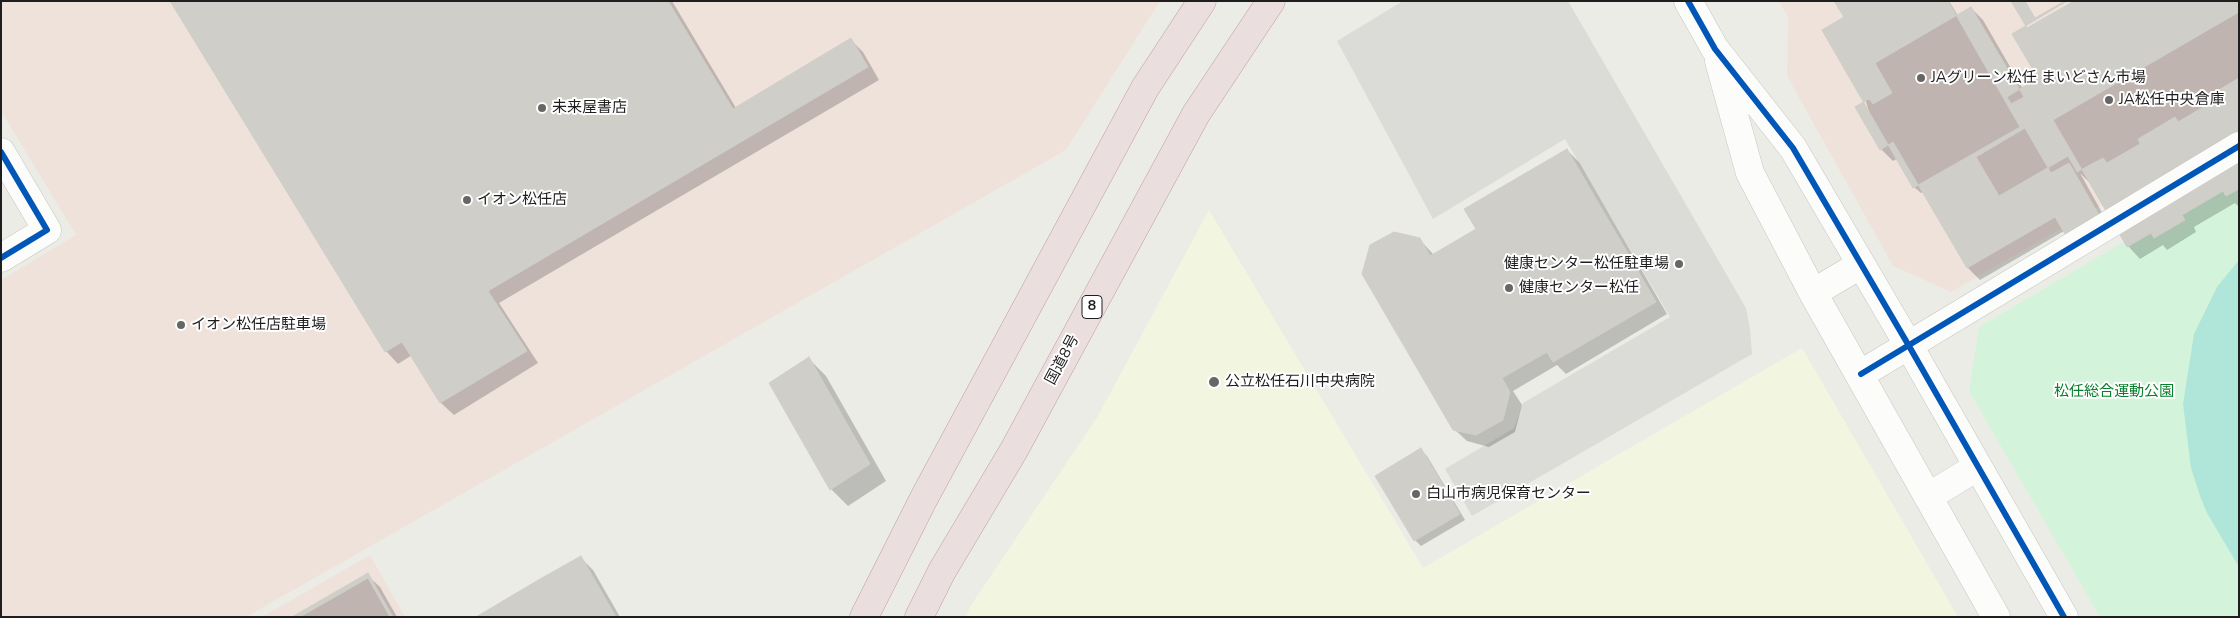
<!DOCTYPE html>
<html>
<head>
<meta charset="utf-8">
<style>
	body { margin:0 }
	#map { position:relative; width:2240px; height:618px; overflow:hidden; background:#ecece6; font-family:"Nunito Sans",sans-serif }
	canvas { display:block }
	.frame { position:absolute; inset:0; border:2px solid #1e1e1e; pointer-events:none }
</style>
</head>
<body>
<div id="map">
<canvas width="2240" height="618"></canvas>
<div class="frame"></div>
</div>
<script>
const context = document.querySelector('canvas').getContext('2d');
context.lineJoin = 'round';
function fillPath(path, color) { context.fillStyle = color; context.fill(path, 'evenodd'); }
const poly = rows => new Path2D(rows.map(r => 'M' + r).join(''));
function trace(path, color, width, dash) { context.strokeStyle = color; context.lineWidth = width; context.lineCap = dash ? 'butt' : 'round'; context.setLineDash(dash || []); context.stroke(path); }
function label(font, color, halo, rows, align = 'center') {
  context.font = font + ' "Nunito Sans","Noto Sans JP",sans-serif'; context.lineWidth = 4; context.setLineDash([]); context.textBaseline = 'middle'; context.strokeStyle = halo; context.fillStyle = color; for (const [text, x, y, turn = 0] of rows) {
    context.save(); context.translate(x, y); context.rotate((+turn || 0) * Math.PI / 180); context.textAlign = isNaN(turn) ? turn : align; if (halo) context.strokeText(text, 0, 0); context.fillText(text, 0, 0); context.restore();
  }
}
const residential = poly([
	[1403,1,1568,1,1746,308,1750,329,1752,354,1472,516,1445,469,1514,428,1523,403,1670,317,1565,139,1433,219,1337,41]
]);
const commercial = poly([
	[1,1,1160,1,1066,150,246,617,1,617,1,280,76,235,1,111],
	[1779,1,2239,1,2239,126,1951,292,1893,266,1787,76,1788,17],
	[370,555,405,617,262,617]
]);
const education = poly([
	[1209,210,1423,568,1802,348,1958,617,966,617,970,607,1098,416]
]);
const park = poly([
	[2239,174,2239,617,2100,617,1969,391,1979,327]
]);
const pitch = poly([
	[2239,260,2239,567,2207,513,2200,496,2191,468,2183,404,2194,334,2217,287]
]);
const shadow = poly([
	[171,1,672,1,736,108,851,40,863,52,879,80,499,303,538,363,454,415,441,403,412,355,398,364,386,351],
	[1836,1,1949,1,1958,16,1971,8,1983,20,2023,89,2239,1,2239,207,2235,203,2194,227,2196,232,2167,250,2163,245,2140,259,2128,246,2093,186,2080,173,2110,227,2078,246,2064,231,1980,280,1968,268,1924,191,1921,193,1914,187,1898,158,1893,161,1881,149,1866,102,1845,18],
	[1567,150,1579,162,1667,314,1566,374,1557,365,1513,391,1522,405,1515,432,1489,447,1467,441,1454,429,1419,239,1434,255,1478,230],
	[809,359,826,376,886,481,848,506,831,489],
	[1421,450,1427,456,1465,520,1421,546,1415,540],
	[581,558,593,570,620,617,478,617],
	[367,575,380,587,397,617,295,617]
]);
const building = poly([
	[170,1,668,1,733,109,851,38,868,67,488,291,527,351,440,403,402,342,385,352,170,1],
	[1834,1,1948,1,2020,127,1913,188,1822,30,1844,17,1834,1],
	[2011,1,2074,1,2027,28,2011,1],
	[2025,1,2065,1,2035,18,2025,1],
	[2067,1,2239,1,2239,78,2207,97,2210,103,2178,122,2175,117,2138,139,2140,144,2107,163,2103,158,2077,172,2068,156,1999,196,1976,157,2025,128,2007,97,2038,78,2012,34,2067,1],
	[1971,7,2024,97,2011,104,2051,173,2069,163,2099,215,2065,234,2055,217,1967,268,1893,142,1880,150,1855,107,1869,99,1873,104,1892,93,1875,63,1971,7],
	[2239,12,2239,189,2226,196,2223,191,2182,215,2185,220,2154,238,2151,233,2127,247,2053,120,2239,12],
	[1567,149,1656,302,1553,362,1547,352,1502,378,1510,392,1503,420,1476,435,1453,430,1362,274,1370,245,1394,232,1420,238,1430,256,1476,229,1464,209,1567,149],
	[809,357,870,464,830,490,769,383,809,357],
	[1421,448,1460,514,1414,541,1375,476,1421,448],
	[581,556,616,617,476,617,540,579,581,556],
	[368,573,393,617,292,617,368,573],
	[368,578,390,617,300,617,368,578]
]);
const minor = poly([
	[1688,1,1715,49,1793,148,1909,346,2064,617],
	[1719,61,1750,173,1813,293,1996,617],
	[1,152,47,230,1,258],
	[1813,293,1860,265],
	[1861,374,2239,146],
	[1928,497,1977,467]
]);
const highway = poly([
	[864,617,924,498,1145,88,1202,1],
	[919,617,942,571,1014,450,1196,114,1271,1]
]);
const cycleway = poly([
	[1688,1,1715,49,1793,148,1909,346,2064,617],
	[1,152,47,230,1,258],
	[1861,374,2239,146]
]);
const markers = [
	[1921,78,5,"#666664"],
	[2109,100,5,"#666664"],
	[542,108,5,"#666664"],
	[467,200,5,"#666664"],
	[1679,264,5,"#666664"],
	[1509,288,5,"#666664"],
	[181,325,5,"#666664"],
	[1214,382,6,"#666664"],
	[1416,494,5,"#666664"]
];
const shields = [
	[1092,307,20]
];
const shieldNames = [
	["8",1092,307]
];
const poiNames = [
	["JAグリーン松任 まいどさん市場",1931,78],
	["JA松任中央倉庫",2119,100],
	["未来屋書店",552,108],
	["イオン松任店",477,200],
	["健康センター松任駐車場",1669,264,"right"],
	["健康センター松任",1519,288],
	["イオン松任店駐車場",191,325],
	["公立松任石川中央病院",1225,382],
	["白山市病児保育センター",1426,494]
];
const streetNames = [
	["国道8号",1063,360,-62]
];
const parkNames = [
	["松任総合運動公園",2114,392]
];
fillPath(residential, '#dbdbd8');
fillPath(commercial, '#efe2db');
fillPath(education, '#f2f6e1');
fillPath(park, '#d3f4da');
fillPath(pitch, '#b0e5da');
fillPath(shadow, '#0003');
fillPath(building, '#cfcec9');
trace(building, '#cfcec7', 1);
trace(minor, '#c5c5c2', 29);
trace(highway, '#c29ea0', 29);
trace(minor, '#fcfcfb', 28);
trace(highway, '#eadfde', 28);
trace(cycleway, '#0057b8', 6);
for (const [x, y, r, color] of markers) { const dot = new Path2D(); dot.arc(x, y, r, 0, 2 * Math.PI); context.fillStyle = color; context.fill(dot); trace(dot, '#fff', 2); }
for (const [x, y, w] of shields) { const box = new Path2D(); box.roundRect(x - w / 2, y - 11.5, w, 23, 4); context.fillStyle = '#fff'; context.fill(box); trace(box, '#1e1e1e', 1); }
label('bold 14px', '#1e1e1e', null, shieldNames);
label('15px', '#1e1e1e', '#fff', poiNames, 'left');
label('15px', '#1e1e1e', '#fff', streetNames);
label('15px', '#097f2d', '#fff', parkNames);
</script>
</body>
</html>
